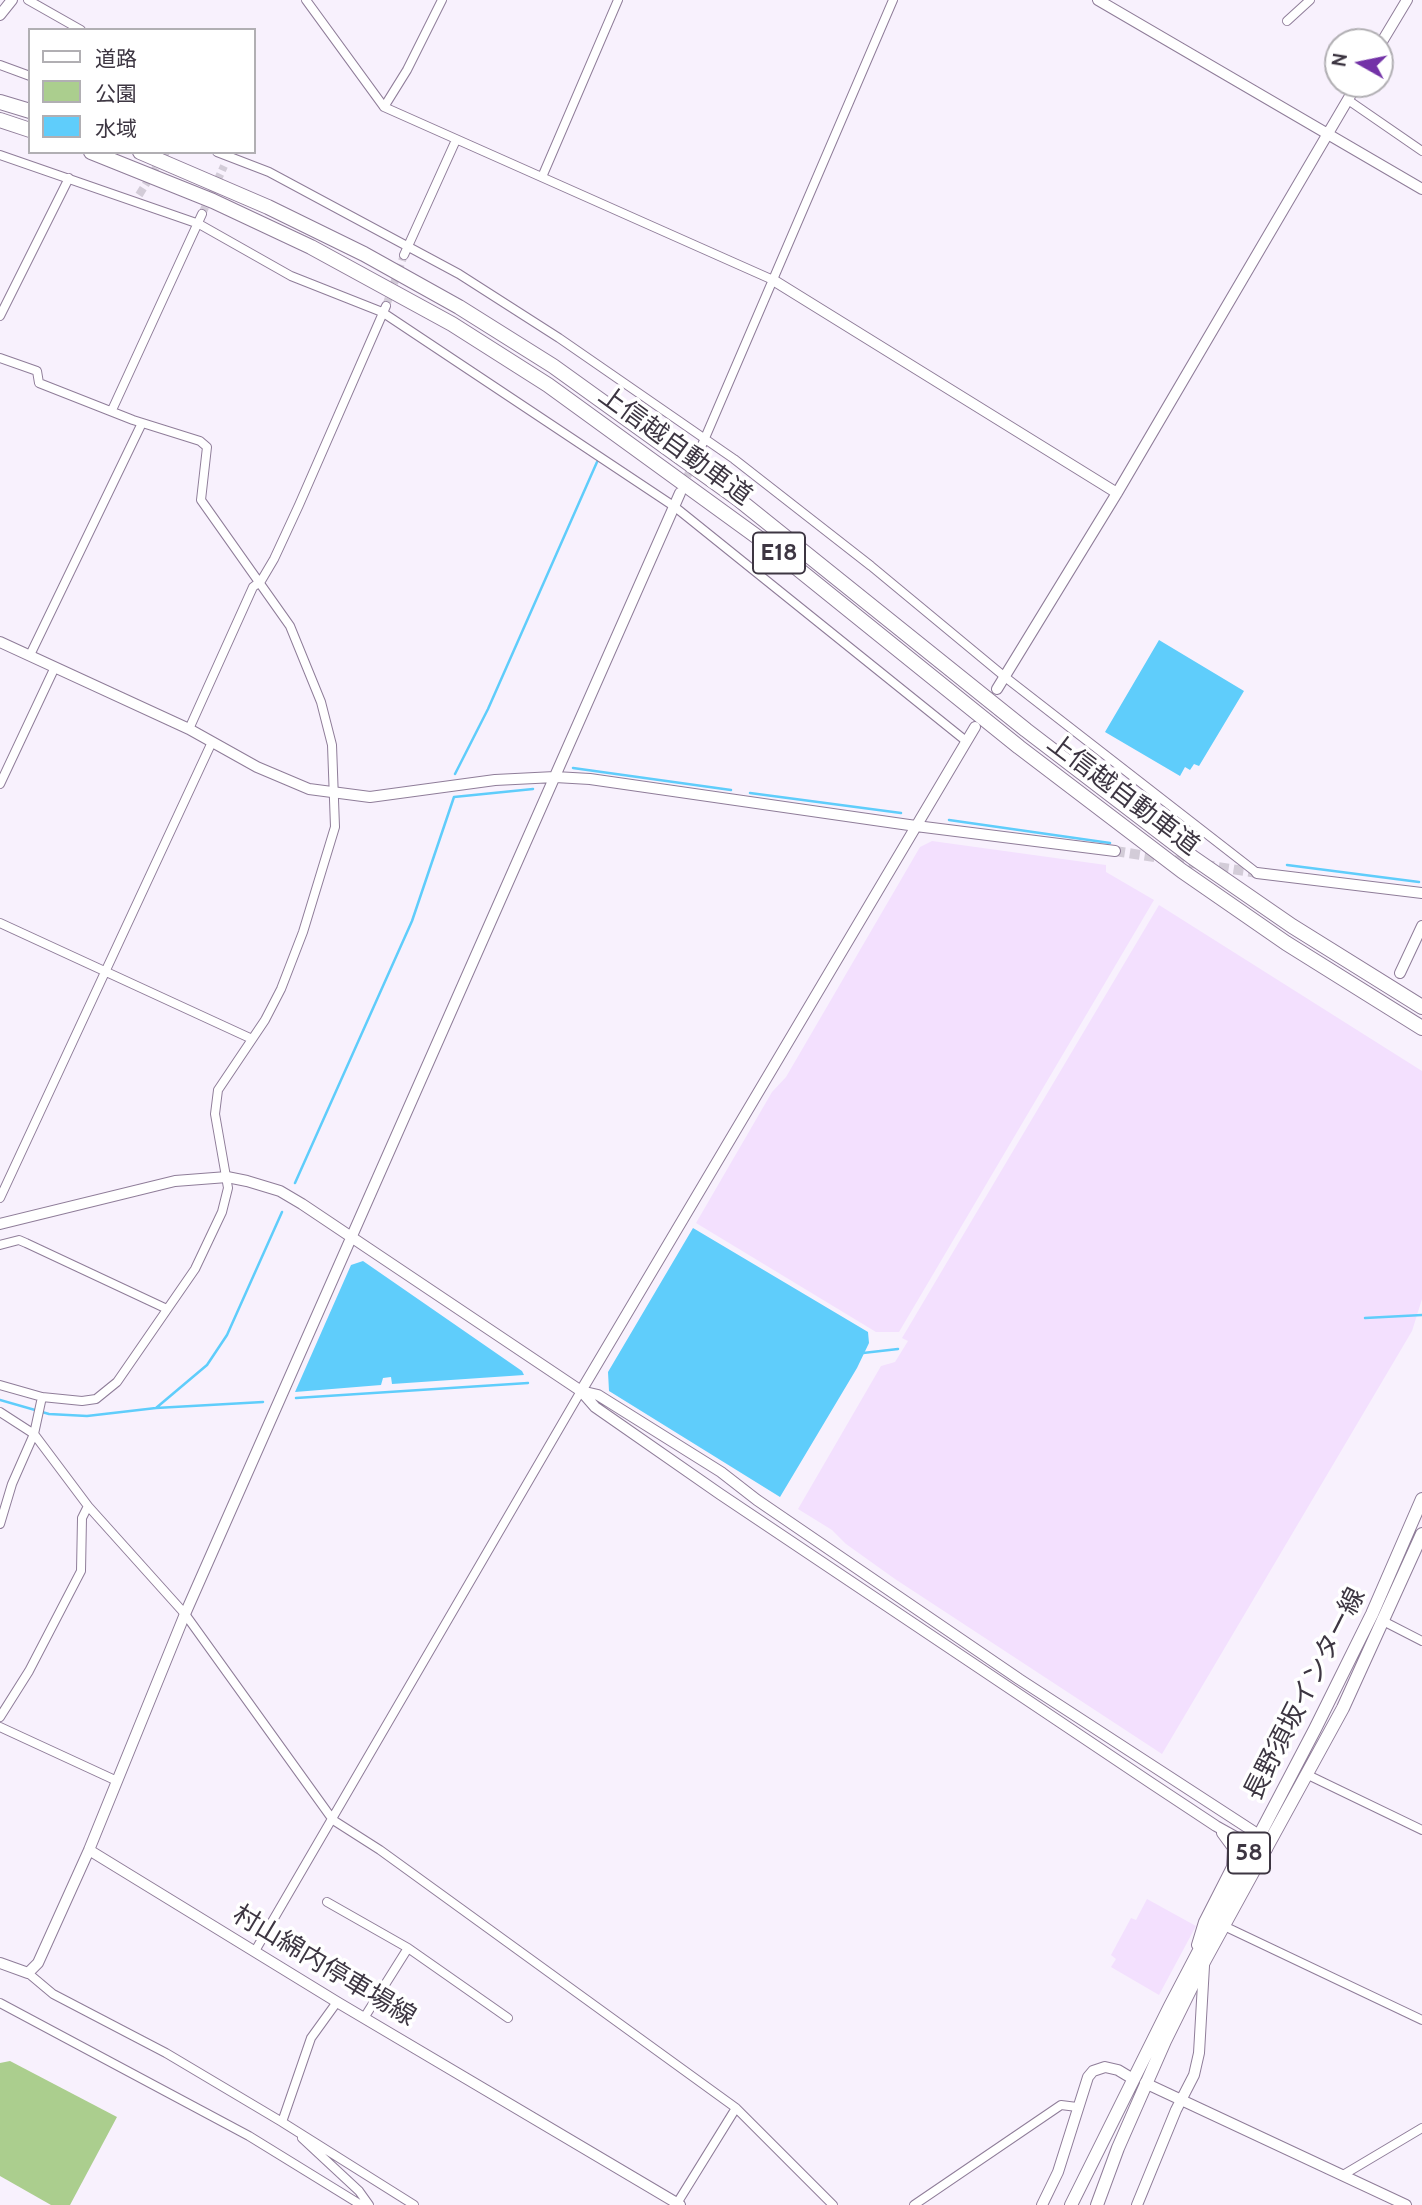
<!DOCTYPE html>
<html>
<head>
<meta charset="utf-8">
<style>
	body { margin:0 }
	#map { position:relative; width:1422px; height:2205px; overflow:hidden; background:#f8f1fd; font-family:Cabin,"Noto Sans JP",sans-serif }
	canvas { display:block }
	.legend { position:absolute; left:28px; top:28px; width:228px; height:126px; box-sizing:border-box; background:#fff; border:2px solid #b1afb3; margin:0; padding:9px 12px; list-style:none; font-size:21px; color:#3d3642 }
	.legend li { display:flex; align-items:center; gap:14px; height:35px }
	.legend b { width:35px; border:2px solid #b1afb3 }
	.north { position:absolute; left:1324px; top:28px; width:70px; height:70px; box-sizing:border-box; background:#fff; border:2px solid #b1afb3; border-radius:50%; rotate:279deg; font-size:19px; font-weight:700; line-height:28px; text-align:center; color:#3d3642 }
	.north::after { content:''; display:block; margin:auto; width:24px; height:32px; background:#7332a7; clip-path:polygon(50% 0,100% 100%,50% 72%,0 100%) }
</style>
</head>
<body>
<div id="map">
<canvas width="1422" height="2205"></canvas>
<ul class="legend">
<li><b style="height:9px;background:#fff"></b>道路</li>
<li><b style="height:19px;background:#abce8e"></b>公園</li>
<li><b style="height:19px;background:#5fcdfb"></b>水域</li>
</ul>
<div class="north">N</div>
</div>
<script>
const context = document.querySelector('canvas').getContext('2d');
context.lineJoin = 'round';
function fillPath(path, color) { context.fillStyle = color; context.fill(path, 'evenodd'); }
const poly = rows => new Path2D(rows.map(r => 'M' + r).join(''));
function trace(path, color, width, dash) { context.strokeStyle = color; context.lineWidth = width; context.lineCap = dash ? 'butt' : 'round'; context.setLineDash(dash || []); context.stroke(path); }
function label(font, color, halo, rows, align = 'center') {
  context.font = font + ' Cabin,"Noto Sans JP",sans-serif'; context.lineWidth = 7; context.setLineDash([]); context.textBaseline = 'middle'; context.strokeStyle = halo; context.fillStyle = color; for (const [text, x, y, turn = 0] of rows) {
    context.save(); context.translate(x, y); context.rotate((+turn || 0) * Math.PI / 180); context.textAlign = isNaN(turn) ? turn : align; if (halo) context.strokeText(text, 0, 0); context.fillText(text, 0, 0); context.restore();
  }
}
const built = poly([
	[932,841,1106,865,1106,872,1154,900,899,1332,876,1332,696,1223,772,1092,786,1077,920,847],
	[1159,905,1422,1071,1422,1299,1412,1331,1162,1754,895,1579,846,1544,832,1530,798,1509,881,1366,895,1362,908,1341,902,1338],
	[1147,1899,1196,1926,1159,1995,1111,1967,1116,1959,1111,1955,1131,1918,1136,1920]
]);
const green = poly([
	[10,2061,117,2117,70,2205,51,2205,0,2176,0,2063]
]);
const water = poly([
	[1159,640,1244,691,1199,766,1194,764,1190,770,1185,767,1180,776,1105,732],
	[693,1228,868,1332,869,1343,857,1368,780,1497,609,1391,608,1372],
	[363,1261,522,1371,524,1375,392,1384,391,1377,383,1378,381,1385,295,1392,351,1265]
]);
const stream = poly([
	[573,768,731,790],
	[455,774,488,709,597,462],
	[750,793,901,813],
	[949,820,1110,843],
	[1287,865,1419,882],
	[295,1183,412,921,454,797,533,789],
	[1365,1318,1422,1315],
	[863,1353,898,1349],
	[296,1398,528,1383],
	[0,1400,49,1414,87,1416,156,1408,263,1402],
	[156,1408,207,1365,227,1335,282,1212]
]);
const streetTunnel = poly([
	[139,195,166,152],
	[202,214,224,166],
	[386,306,404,255],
	[682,487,699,452]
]);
const secondaryTunnel = poly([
	[1115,851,1257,873]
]);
const street = poly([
	[28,0,81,30],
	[306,0,384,107,773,280],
	[1287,21,1310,0],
	[0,65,30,76],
	[1348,100,1422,151],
	[384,107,407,70,442,0],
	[217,152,269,172,459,274,559,338,734,459,871,566,1005,677,1257,873],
	[0,155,199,224,291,276,382,312,675,507,966,741],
	[542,177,618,0],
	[404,255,456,140],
	[0,316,69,178],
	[0,358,37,371,39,383,133,420,200,441,207,447,201,500,290,626,321,702,332,745,335,827,303,932,281,989,265,1020,218,1090,215,1114,228,1188,222,1212,195,1269,117,1382,96,1399,82,1401,42,1397,0,1385],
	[112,410,202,214],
	[699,452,893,0],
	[30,655,142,423],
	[189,729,253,587,261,581,274,559,299,505,386,306],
	[0,784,55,667],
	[0,923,252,1039],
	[0,1198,212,742],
	[0,1245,19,1240,26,1243,167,1309],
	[0,1412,34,1434,42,1397],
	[0,1524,12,1484,34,1434,88,1506,185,1614,333,1820,380,1850,736,2108,833,2205],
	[1383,1621,1422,1641],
	[0,1717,29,1671,81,1571,82,1518,88,1506],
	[0,1727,117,1781],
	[1308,1775,1422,1830],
	[327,1902,408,1948],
	[1224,1926,1422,2020],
	[255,1951,581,1391],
	[28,1973,53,1994,166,2053,282,2122,414,2205],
	[0,2003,249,2136,361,2205],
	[364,2018,408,1948,508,2018],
	[282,2122,311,2038,337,2002],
	[302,2138,359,2191,369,2205],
	[1343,2175,1422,2128],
	[676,2205,736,2108],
	[914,2205,1061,2105,1077,2107]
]);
const secondary = poly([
	[1098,0,1422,189],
	[0,15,12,0],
	[1380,45,1407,0],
	[773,280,1117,493],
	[0,642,189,729,257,767,309,789,370,797,495,780,555,777,590,779,916,826,1115,851],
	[997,689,1117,493,1357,84],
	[1257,873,1422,893],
	[1400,973,1422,926],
	[0,1224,175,1181,227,1177,247,1181,280,1191,302,1204,581,1391,975,727],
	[581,1391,598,1395,721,1472,757,1500,1019,1679,1259,1835,1267,1849,1252,1846,1216,1826,1151,1783,720,1494,595,1407,581,1391],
	[89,1850,337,2002,680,2205],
	[1197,1945,1204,1922,1232,1867,1233,1848,1222,1833],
	[0,1963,28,1973,38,1963,89,1850,185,1614,680,493],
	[1145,2083,1406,2205],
	[1042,2205,1058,2172,1088,2077,1093,2071,1105,2067,1118,2070,1133,2079],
	[1137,2205,1176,2110,1194,2075,1199,2053,1204,1966]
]);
const primary = poly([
	[1071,2205,1170,2006,1315,1729,1372,1614,1422,1499],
	[1097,2205,1118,2148,1165,2041,1205,1960,1343,1708,1422,1534]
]);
const highway = poly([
	[0,102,30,111],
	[0,120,30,130],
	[91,152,213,201,311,247,452,324,548,385,767,544,1019,747,1182,871,1286,943,1422,1028],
	[140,152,268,207,364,254,459,307,553,366,738,499,1026,730,1192,857,1292,926,1422,1007]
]);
const shields = [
	[779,553,52],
	[1249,1853,42]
];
const shieldNames = [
	["E18",779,553],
	["58",1249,1853]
];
const streetNames = [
	["上信越自動車道",675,446,36],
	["上信越自動車道",1123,795,37],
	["長野須坂インター線",1305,1694,-63],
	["村山綿内停車場線",324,1966,31]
];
fillPath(built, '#f3e0fe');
fillPath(green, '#abce8e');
fillPath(water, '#5fcdfb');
trace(stream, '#5fcdfb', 2.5);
trace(streetTunnel, '#d3ccd8', 8, [8, 4]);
trace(secondaryTunnel, '#d3ccd8', 10, [10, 5]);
trace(street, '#8f7d99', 10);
trace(secondary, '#8f7d99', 12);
trace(primary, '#8f7d99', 14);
trace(highway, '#8f7d99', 16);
trace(street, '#fff', 8);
trace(secondary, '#fff', 10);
trace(primary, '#fff', 12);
trace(highway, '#fff', 14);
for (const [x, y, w] of shields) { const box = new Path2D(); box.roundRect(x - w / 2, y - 20.5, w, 41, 5); context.fillStyle = '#fff'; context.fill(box); trace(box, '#3d3642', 2); }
label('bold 24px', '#3d3642', null, shieldNames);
label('26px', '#3d3642', '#fff', streetNames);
</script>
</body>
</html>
